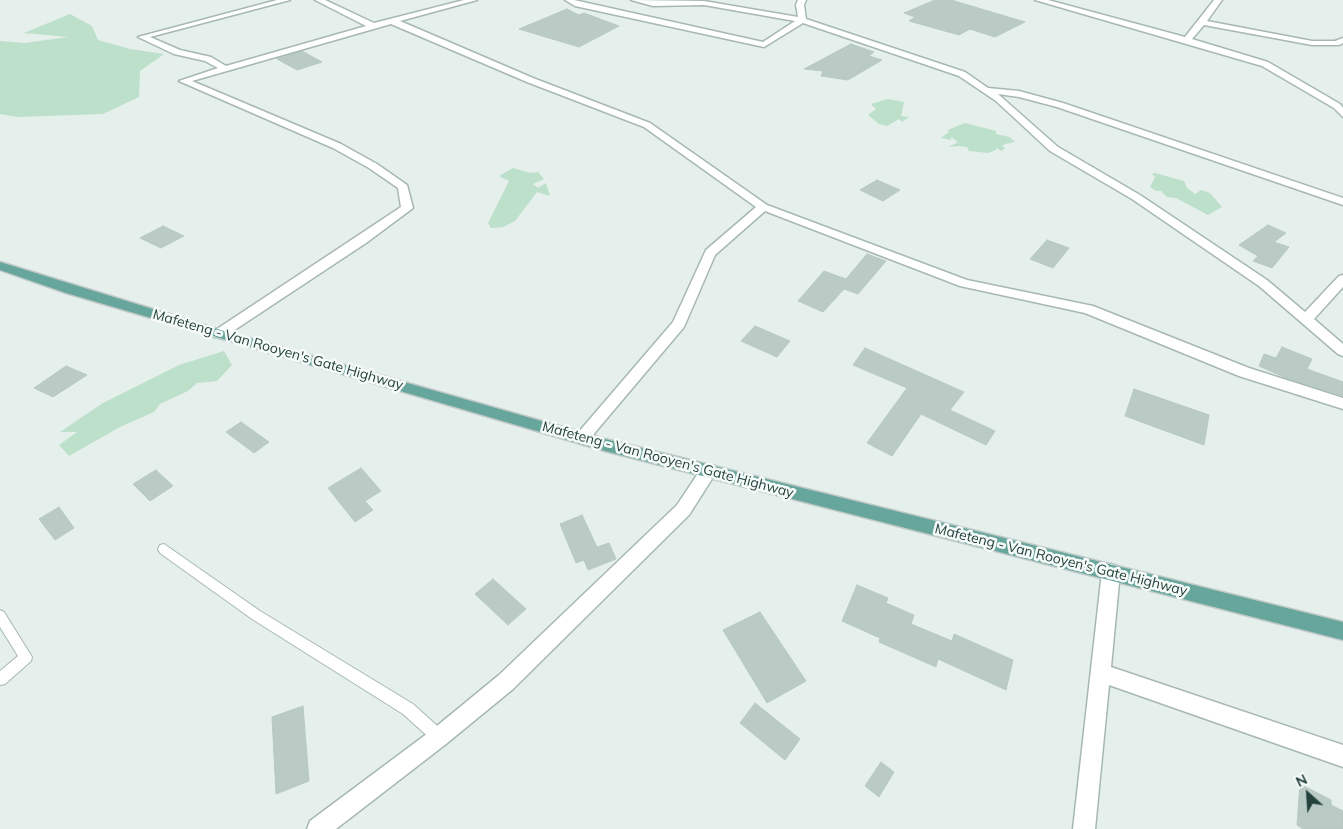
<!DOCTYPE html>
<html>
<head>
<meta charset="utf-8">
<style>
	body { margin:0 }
	#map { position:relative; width:1343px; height:829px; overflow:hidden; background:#e5efeb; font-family:Mulish,sans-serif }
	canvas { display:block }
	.north { position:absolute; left:1283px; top:769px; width:50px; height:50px; -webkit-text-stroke:4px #f6fbf9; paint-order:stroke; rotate:334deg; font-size:14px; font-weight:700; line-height:20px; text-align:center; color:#23423c }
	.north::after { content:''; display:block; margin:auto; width:18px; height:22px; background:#23423c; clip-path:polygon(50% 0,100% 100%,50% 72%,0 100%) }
</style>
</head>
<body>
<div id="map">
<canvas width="1343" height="829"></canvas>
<div class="north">N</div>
</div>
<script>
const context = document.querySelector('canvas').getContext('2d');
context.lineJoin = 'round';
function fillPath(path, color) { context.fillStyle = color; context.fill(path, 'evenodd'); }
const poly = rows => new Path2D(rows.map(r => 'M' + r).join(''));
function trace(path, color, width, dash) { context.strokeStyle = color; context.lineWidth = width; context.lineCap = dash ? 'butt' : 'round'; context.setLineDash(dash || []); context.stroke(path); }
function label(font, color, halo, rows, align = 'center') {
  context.font = font + ' Mulish,sans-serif'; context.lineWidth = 5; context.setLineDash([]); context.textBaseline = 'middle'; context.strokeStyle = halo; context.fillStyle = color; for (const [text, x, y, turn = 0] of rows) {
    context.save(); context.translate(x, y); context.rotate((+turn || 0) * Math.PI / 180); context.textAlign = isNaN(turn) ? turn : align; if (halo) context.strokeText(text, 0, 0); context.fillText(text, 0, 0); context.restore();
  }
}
const green = poly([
	[70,14,92,26,98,40,130,49,164,54,140,71,139,97,103,114,17,117,0,114,0,41,25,43,68,37,24,33],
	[888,99,904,102,901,116,909,117,902,122,899,119,887,126,879,124,868,115,876,109,871,104],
	[965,123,996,131,996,134,1010,137,1015,142,1005,144,1002,146,1005,148,1002,151,996,148,996,150,988,153,969,151,967,147,959,146,949,147,958,142,951,137,951,140,941,138,949,132,948,130],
	[513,168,530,173,538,172,544,179,533,184,538,188,546,183,550,196,537,192,515,221,503,227,491,228,488,223,509,181,499,176],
	[1155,173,1184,181,1187,188,1195,194,1201,190,1210,193,1222,207,1208,215,1176,198,1167,197,1161,191,1156,191,1150,187,1155,177,1152,174],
	[224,351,232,365,217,381,197,383,188,391,160,404,154,412,120,427,69,456,59,445,77,432,60,432,103,403,179,365]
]);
const building = poly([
	[935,0,951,0,1025,22,995,37,970,29,959,35,909,21,915,17,904,13,935,0],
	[567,9,579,15,584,13,619,26,579,47,519,29,567,9],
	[851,44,874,52,869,56,882,60,848,80,821,76,823,71,804,69,851,44],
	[302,51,322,62,297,70,277,59,302,51],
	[877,180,900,190,883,201,860,190,877,180],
	[1268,225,1286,233,1274,242,1289,247,1272,268,1253,261,1258,256,1239,245,1268,225],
	[163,226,184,236,161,248,140,238,163,226],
	[1047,240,1069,248,1053,268,1030,259,1047,240],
	[867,254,886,261,858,294,844,289,823,312,798,301,824,271,846,279,867,254],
	[755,326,790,341,777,357,741,341,755,326],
	[1282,347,1312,359,1307,369,1343,382,1343,396,1286,378,1259,366,1264,354,1276,358,1282,347],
	[865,348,964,392,950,410,995,431,986,445,921,414,892,456,867,443,907,388,853,365,865,348],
	[66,366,87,375,53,397,34,388,66,366],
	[1134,389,1209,415,1204,445,1125,416,1134,389],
	[241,422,269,442,254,453,226,432,241,422],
	[361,468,381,491,365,501,373,510,355,522,328,488,361,468],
	[156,470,173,486,150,501,133,484,156,470],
	[59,507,74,528,55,540,39,519,59,507],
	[582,515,597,547,609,543,616,559,588,570,584,560,576,563,560,524,582,515],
	[493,579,526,609,508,625,475,594,493,579],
	[857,585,888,598,886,603,914,615,911,624,952,641,954,634,1013,660,1006,690,938,659,936,667,879,642,880,638,842,621,857,585],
	[760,612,806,681,767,703,723,630,760,612],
	[755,703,800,739,785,760,740,723,755,703],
	[303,706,309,781,276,794,272,717,303,706],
	[881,762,894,772,879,797,865,786,881,762],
	[1300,784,1331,800,1331,805,1343,811,1343,829,1303,829,1297,825,1300,784]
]);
const service = poly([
	[164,544,260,611,413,704,444,732,446,737,444,742,439,744,434,742,403,714,252,619,160,553,158,549,160,545,164,544],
	[0,610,4,612,32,657,31,661,5,684,0,685,0,671,18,656,0,627,0,610]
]);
const minor = poly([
	[277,0,290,0,150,37,180,50,211,57,226,66,366,26,315,0,325,0,374,23,464,0,477,0,400,21,533,78,650,123,767,205,967,280,1093,306,1249,368,1343,398,1343,409,1239,376,1085,313,960,286,765,211,715,255,684,327,587,442,577,442,574,438,577,434,673,322,706,250,756,207,644,127,527,82,391,24,192,81,341,144,377,164,407,185,413,208,366,243,224,337,214,337,212,334,214,331,401,207,398,188,369,168,333,148,179,81,218,68,205,61,174,54,138,37,277,0],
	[565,0,574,0,763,42,795,21,704,5,653,6,631,0,704,1,798,17,796,5,798,0,806,0,804,5,806,19,965,72,988,88,1019,91,1063,103,1343,198,1343,205,1057,107,1019,97,998,94,1058,147,1140,195,1267,280,1305,312,1339,276,1343,275,1343,287,1314,319,1343,344,1343,356,1338,354,1259,286,1132,199,1050,151,996,101,959,76,803,23,764,47,575,6,565,0],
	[1035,0,1048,0,1185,37,1214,0,1222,0,1207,21,1312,41,1335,41,1343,38,1343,43,1339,45,1312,45,1204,25,1192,39,1268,62,1340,104,1343,108,1343,117,1334,108,1262,66,1035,0],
	[709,465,715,466,717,471,689,515,513,689,446,744,336,829,307,829,310,821,432,730,499,675,677,505,703,466,709,465],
	[1111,564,1117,566,1120,572,1111,667,1343,745,1343,767,1109,685,1095,829,1073,829,1102,572,1105,566,1111,564]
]);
const primary = poly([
	[0,262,224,331,605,439,1343,622,1343,640,605,451,66,293,0,270,0,262]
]);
const streetNames = [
	["Mafeteng - Van Rooyen's Gate Highway",278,350,16],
	["Mafeteng - Van Rooyen's Gate Highway",668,460,15],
	["Mafeteng - Van Rooyen's Gate Highway",1061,560,14]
];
fillPath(green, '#bde0ca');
fillPath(building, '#bacac5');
trace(building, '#b7c9c3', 1);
trace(service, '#a7b8b3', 2);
trace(minor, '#a7b8b3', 3);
trace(primary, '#c1cac8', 3);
fillPath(service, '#fff');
fillPath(minor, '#fff');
fillPath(primary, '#67a69c');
label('14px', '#23423c', '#f6fbf9', streetNames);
</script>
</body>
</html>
